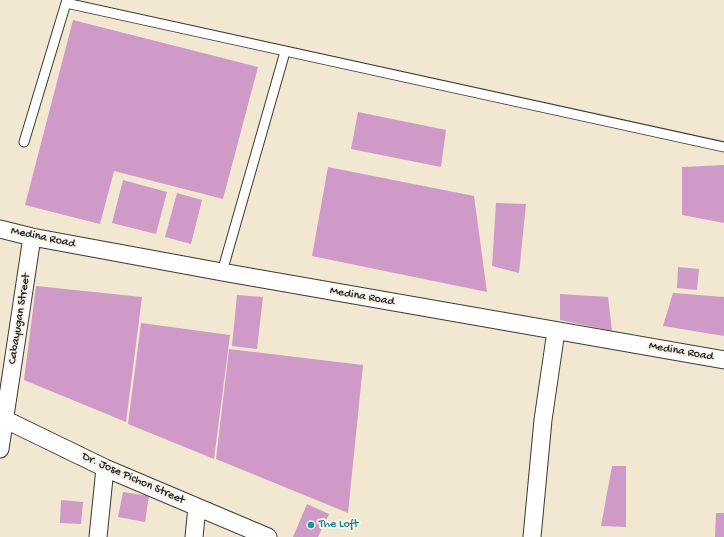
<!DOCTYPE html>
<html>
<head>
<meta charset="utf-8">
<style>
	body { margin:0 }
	canvas { display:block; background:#f2e7d0 }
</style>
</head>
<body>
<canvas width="724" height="537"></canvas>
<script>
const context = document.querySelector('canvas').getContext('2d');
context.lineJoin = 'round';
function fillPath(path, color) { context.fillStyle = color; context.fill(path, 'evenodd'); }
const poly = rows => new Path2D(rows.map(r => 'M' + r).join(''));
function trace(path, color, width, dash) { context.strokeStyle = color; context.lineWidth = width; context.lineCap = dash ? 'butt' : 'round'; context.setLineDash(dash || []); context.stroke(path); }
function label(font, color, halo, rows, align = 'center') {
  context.font = font + ' "Gochi Hand",sans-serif'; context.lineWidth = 4; context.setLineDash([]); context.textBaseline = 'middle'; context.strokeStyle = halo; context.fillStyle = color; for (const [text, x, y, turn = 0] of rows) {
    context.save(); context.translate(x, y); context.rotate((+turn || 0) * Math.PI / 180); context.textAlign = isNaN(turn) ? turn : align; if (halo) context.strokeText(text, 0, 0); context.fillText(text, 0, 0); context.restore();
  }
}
const building = poly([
	[73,20,258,67,223,199,114,171,100,224,25,205],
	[358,112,446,130,441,167,351,149],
	[724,165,724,223,682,215,682,167],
	[328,167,474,196,487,292,312,256],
	[123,180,167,192,156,234,112,223],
	[177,193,202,200,191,244,165,237],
	[496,203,526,204,519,273,492,266],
	[678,267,699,269,697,290,677,288],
	[36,286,142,297,126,422,24,380],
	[673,293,724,297,724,336,663,326],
	[560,294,608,297,612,331,560,320],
	[237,295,263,297,257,349,232,346],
	[141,323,230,335,214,459,128,424],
	[229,349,363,365,348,513,216,459],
	[612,466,626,466,626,527,601,526],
	[123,492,149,496,145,522,118,517],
	[61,500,83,502,81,524,60,523],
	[307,504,329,514,318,537,293,537],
	[716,513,724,513,724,537,715,537]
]);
const service = poly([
	[24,142,66,3,724,147],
	[222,272,285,52]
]);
const minor = poly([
	[0,229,32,237,222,272,724,360],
	[0,419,4,419,105,468,268,537],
	[0,449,32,237],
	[98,537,105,468],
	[194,537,197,507],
	[532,537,543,420,556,331]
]);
const markers = [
	[311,525,4,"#0f9aa8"]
];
const streetNames = [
	["Medina Road",43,238,12],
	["Medina Road",362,297,10],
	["Cabayugan Street",20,319,-81],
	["Medina Road",681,352,10],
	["Dr. Jose Pichon Street",133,479,24]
];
const cultureNames = [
	["The Loft",319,525]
];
fillPath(building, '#cf9ac8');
trace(service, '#3c3a37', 11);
trace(minor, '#3c3a37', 19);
trace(service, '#fff', 9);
trace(minor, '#fff', 17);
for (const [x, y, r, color] of markers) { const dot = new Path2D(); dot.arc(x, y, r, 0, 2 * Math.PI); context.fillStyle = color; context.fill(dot); trace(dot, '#f7f3e8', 1.5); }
label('12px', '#1c1c1c', '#f7f3e8', streetNames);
label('12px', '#0d838f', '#f7f3e8', cultureNames, 'left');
</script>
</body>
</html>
